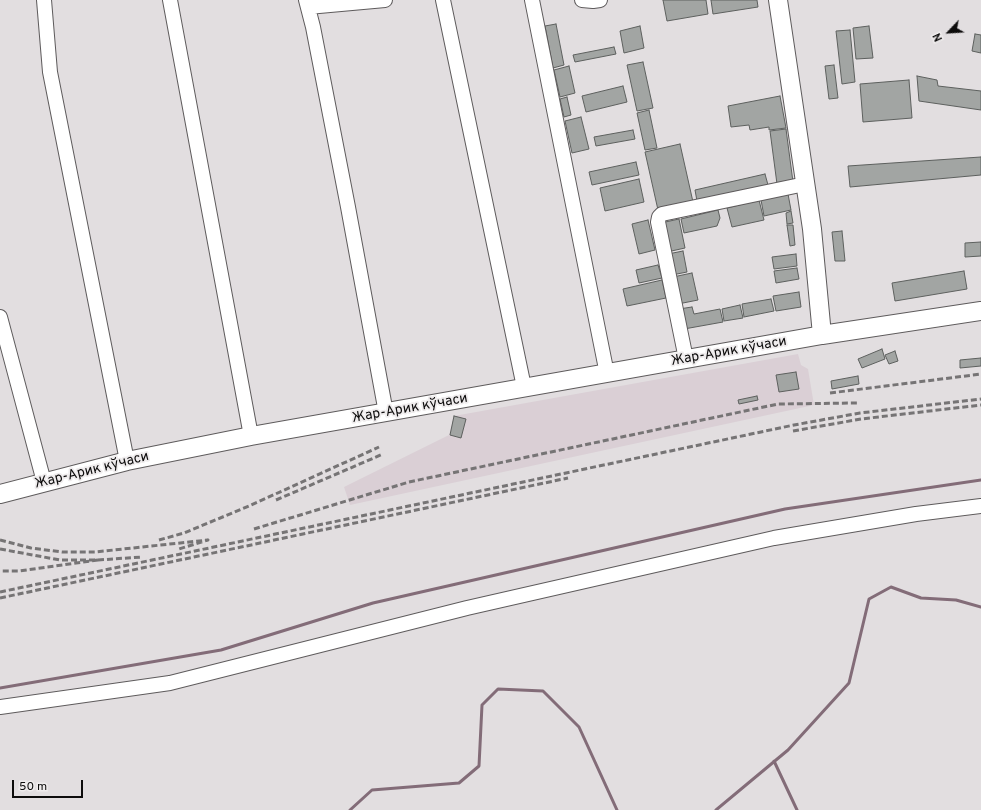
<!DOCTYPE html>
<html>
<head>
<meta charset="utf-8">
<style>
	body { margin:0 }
	#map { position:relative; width:981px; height:810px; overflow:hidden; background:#e2dee0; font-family:Overpass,sans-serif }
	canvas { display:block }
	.north { position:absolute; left:929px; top:12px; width:40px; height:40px; -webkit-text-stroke:3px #efeced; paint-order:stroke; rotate:245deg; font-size:11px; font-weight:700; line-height:16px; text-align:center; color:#0d0c0c }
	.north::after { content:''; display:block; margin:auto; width:14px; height:18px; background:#0d0c0c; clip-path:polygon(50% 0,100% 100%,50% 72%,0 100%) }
	.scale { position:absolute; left:12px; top:780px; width:71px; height:18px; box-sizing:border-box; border:2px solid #0d0c0c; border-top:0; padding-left:5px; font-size:12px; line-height:14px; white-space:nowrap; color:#0d0c0c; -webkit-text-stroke:3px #efeced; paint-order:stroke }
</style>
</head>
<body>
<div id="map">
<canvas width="981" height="810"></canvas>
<div class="north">N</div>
<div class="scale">50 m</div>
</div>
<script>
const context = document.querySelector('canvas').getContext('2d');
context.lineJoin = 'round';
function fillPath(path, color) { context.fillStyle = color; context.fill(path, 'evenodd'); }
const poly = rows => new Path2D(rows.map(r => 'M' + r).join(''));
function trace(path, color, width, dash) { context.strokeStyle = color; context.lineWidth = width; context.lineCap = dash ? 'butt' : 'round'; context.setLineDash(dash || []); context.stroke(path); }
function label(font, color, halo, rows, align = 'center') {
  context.font = font + ' Overpass,sans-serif'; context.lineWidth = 3.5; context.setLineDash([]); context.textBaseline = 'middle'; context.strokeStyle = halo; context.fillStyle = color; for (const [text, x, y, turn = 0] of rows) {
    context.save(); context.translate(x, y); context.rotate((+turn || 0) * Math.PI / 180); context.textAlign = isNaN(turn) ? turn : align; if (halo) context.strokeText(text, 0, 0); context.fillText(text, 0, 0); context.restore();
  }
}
const built = poly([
	[798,354,801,365,808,369,814,405,350,505,344,487,449,435,454,416]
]);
const stream = poly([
	[0,688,221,650,373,603,785,509,981,480],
	[774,761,797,810],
	[350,810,372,790,459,783,479,766,482,705,498,689,543,691,579,727,617,810],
	[716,810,788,750,849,683,869,599,891,587,921,598,956,600,981,607]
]);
const building = poly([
	[663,0,706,0,708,14,667,21,663,0],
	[711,0,757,0,758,7,713,14,711,0],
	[556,24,564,65,553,68,545,26,556,24],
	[640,26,644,48,624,53,620,31,640,26],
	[869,26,873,58,856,59,853,28,869,26],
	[850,30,855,82,842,84,836,31,850,30],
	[975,34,981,35,981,53,972,51,975,34],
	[614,47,616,54,575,62,573,55,614,47],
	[643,62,653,108,637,111,627,65,643,62],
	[834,65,838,98,829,99,825,66,834,65],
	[569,66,575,93,560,97,554,70,569,66],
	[917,76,937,80,938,86,981,91,981,110,919,101,917,76],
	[909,80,912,118,863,122,860,84,909,80],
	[623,86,627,102,586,112,582,96,623,86],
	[780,96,786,128,769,130,769,127,750,130,749,125,731,127,728,106,780,96],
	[567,97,571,115,564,117,560,99,567,97],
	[649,110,657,148,645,150,637,113,649,110],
	[581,117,589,149,572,153,565,121,581,117],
	[786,129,793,182,777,184,770,131,786,129],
	[633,130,635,139,596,146,594,137,633,130],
	[680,144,693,202,658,210,645,152,680,144],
	[981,157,981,175,850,187,848,166,981,157],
	[636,162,639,175,592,185,589,172,636,162],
	[765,174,768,185,697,201,695,190,765,174],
	[639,179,644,202,605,211,600,188,639,179],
	[788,194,791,210,764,216,761,200,788,194],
	[759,200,764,220,732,227,727,208,759,200],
	[718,210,720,218,717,226,684,233,681,219,718,210],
	[791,211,793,223,787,224,786,213,791,211],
	[679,219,685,248,667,252,661,223,679,219],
	[648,220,655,250,639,254,632,224,648,220],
	[787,225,793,225,795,245,790,246,787,225],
	[842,231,845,261,835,261,832,232,842,231],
	[981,242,981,256,965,257,965,243,981,242],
	[683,251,687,272,672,275,668,254,683,251],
	[796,254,797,266,774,269,772,257,796,254],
	[658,265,662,278,639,283,636,270,658,265],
	[797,268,799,279,776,283,774,271,797,268],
	[964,271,967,289,895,301,892,283,964,271],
	[692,273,698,300,678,304,673,277,692,273],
	[662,280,666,298,627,306,623,289,662,280],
	[799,292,801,307,776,311,773,296,799,292],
	[771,299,774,311,744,317,742,304,771,299],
	[740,305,743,318,724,321,722,309,740,305],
	[692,307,694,314,720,309,723,322,684,329,679,309,692,307],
	[882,349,885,359,862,368,858,359,882,349],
	[895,351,898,361,889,364,885,355,895,351],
	[981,358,981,366,960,368,960,360,981,358],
	[796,372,799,389,779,392,776,375,796,372],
	[858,376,859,384,832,389,831,381,858,376],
	[757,396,758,400,739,404,738,400,757,396],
	[454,416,466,419,461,438,450,435,454,416]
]);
const minor = poly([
	[44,0,50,72,127,461],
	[170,0,251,436],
	[306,0,313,27,348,207,386,413],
	[443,0,524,387],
	[532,0,607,374],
	[582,0,593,1,600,0],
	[308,7,385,0],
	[0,317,44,482],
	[686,359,658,222,659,217,662,214,805,184],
	[0,707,170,683,467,608,774,538,916,514,981,506]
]);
const major = poly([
	[778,0,812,229,822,335],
	[0,494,127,461,251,436,822,335,981,311]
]);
const rail = poly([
	[830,393,981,374],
	[793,431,861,419,981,405],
	[276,500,383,454],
	[254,529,409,482,778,404,857,403],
	[0,540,31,548,62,552,95,552,208,540,179,549],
	[159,540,184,533,249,506,379,447],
	[0,549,60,560,98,560,19,571,0,571],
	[98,560,142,557],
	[0,592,794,425,860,413,981,399],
	[0,598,568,478]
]);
const streetNames = [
	["Жар-Арик кўчаси",729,352,-10],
	["Жар-Арик кўчаси",410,409,-10],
	["Жар-Арик кўчаси",92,471,-14]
];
fillPath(built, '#dacfd5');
trace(stream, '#836c78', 3);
fillPath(building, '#a2a5a3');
trace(building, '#5d605e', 1);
trace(minor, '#5e5b5c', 16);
trace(major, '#5e5b5c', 20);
trace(minor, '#fff', 14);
trace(major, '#fff', 18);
trace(rail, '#767475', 3, [6, 3]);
label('14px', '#0d0c0c', '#efeced', streetNames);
</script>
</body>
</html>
